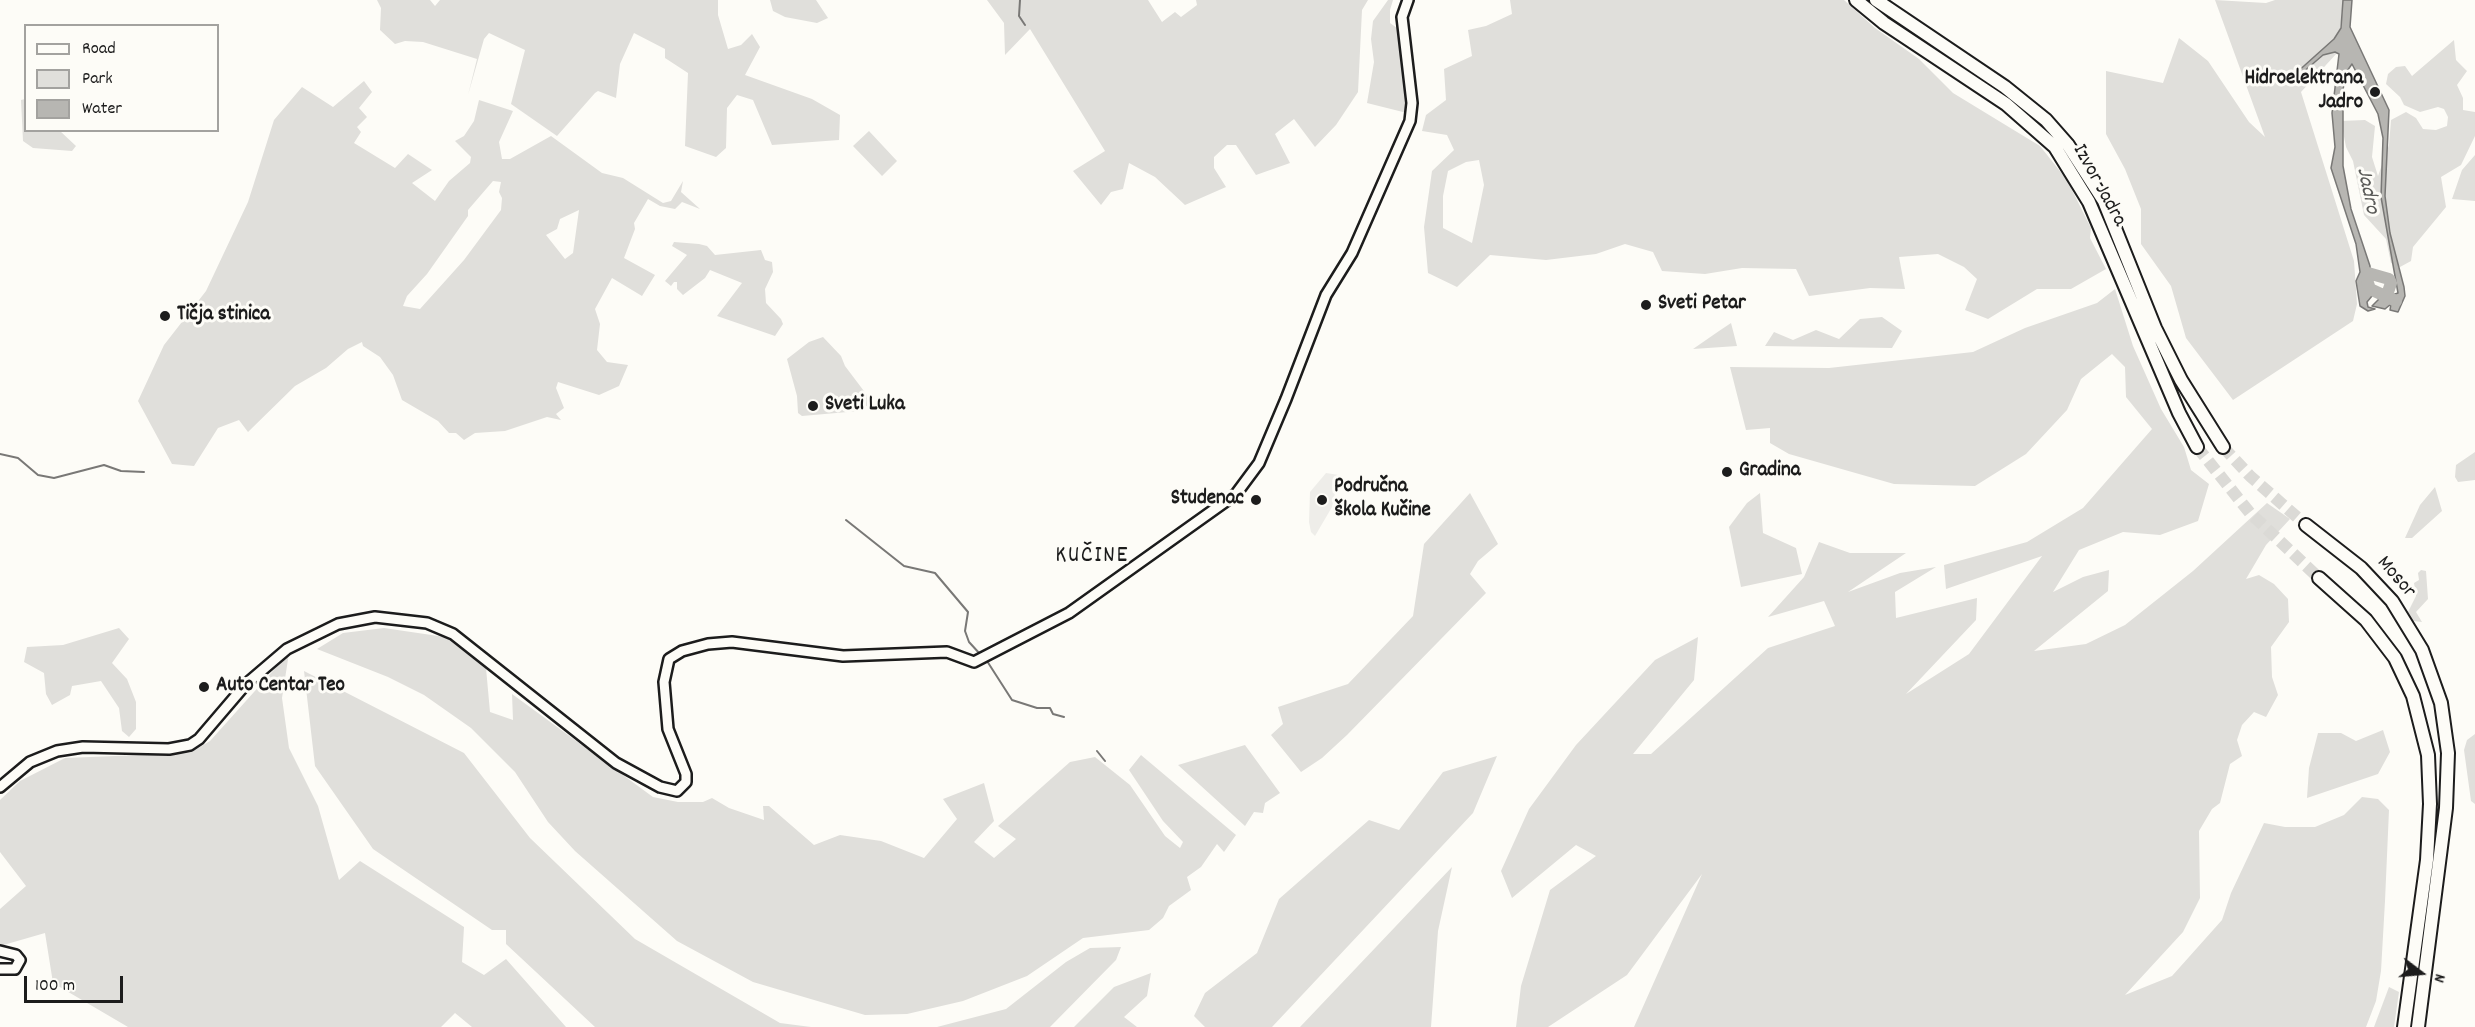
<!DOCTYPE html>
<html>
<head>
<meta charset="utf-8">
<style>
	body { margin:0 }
	#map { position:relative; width:2475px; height:1027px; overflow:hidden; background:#fdfcf7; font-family:Dekko,sans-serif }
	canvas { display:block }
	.legend { position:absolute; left:24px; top:24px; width:195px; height:108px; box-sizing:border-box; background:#fdfcf7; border:2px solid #a3a29f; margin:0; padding:8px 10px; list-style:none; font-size:18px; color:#1c1c1c }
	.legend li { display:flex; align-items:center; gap:12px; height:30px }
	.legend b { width:30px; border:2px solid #a3a29f }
	.north { position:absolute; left:2391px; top:943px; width:60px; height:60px; -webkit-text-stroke:4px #fdfcf7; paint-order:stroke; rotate:106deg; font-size:16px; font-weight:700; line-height:24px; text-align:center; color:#1c1c1c }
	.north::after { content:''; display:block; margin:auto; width:21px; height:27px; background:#1c1c1c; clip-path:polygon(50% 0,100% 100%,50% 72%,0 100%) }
	.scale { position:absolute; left:24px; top:976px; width:99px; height:27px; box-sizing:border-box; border:3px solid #1c1c1c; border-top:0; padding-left:8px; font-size:18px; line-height:21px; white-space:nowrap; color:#1c1c1c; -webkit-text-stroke:4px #fdfcf7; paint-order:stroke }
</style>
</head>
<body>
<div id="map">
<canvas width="2475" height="1027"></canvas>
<ul class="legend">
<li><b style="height:8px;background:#fdfcf7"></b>Road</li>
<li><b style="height:16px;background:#e0dfdb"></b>Park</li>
<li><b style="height:16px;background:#b7b6b2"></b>Water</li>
</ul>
<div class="north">N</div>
<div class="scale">100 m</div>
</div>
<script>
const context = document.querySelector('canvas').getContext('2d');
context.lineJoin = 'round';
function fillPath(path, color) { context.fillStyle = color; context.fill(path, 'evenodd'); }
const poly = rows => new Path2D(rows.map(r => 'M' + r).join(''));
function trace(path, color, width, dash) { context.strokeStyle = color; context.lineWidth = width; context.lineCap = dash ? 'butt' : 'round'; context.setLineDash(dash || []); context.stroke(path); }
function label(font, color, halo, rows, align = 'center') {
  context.font = font + ' Dekko,sans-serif'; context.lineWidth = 6; context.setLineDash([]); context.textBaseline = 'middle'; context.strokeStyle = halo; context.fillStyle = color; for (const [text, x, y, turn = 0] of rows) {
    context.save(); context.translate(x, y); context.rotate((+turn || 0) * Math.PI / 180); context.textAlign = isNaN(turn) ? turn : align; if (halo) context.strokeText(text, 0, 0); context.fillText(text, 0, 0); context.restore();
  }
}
const built = poly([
	[1326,473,1339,475,1332,507,1315,536,1311,532,1309,522,1310,492]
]);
const green = poly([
	[377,0,430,0,435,6,440,0,718,0,718,15,728,49,741,45,752,34,760,47,745,75,812,99,840,115,839,140,772,145,753,100,737,95,727,108,726,148,716,157,685,146,688,73,665,58,665,49,634,33,620,64,616,98,598,91,595,93,557,136,511,104,525,50,489,33,484,39,468,95,477,59,423,42,405,41,395,44,380,30,381,8],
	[770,0,816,0,828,18,817,23,785,17,773,11],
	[987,0,1148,0,1162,22,1175,12,1181,17,1197,5,1196,0,1368,0,1362,10,1358,92,1336,125,1315,147,1294,119,1275,134,1290,163,1256,175,1236,145,1227,145,1214,157,1214,168,1226,187,1185,205,1155,177,1129,163,1123,189,1111,192,1101,205,1073,171,1105,151,1030,29,1005,55,1004,23],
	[1388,0,1393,0,1390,10,1390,23,1397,28,1403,43,1409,95,1407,113,1367,103,1374,62,1371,39,1373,21],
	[1510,0,1844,0,1875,28,1919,59,1953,93,2040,146,2067,180,2091,228,2090,238,2106,269,2071,289,2037,289,1988,319,1965,310,1977,279,1964,267,1938,254,1899,257,1905,289,1870,288,1809,296,1796,269,1742,268,1705,274,1662,271,1653,252,1625,244,1596,254,1546,260,1490,255,1457,287,1428,273,1424,227,1432,171,1454,150,1447,135,1422,131,1426,115,1446,100,1444,69,1472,56,1468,30,1486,26,1512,14],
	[1479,160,1484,185,1472,243,1443,228,1443,196,1448,171,1466,162],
	[2215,0,2266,3,2275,0,2343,0,2338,52,2301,92,2354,261,2357,304,2353,321,2233,400,2186,338,2171,286,2141,244,2141,209,2125,169,2106,134,2106,71,2163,83,2179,38,2208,61,2249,122,2265,137],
	[2454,40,2456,60,2467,71,2457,85,2463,98,2463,110,2475,112,2475,136,2461,165,2441,177,2446,207,2413,247,2411,261,2400,267,2391,263,2386,239,2364,215,2353,161,2346,147,2341,121,2365,120,2375,126,2372,157,2378,176,2389,145,2391,120,2406,112,2416,118,2423,129,2436,130,2447,126,2448,117,2444,109,2438,107,2420,112,2404,105,2400,97,2386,84,2388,74,2396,67,2405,66,2412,76],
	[364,81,372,92,359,108,367,117,357,127,361,132,354,143,395,168,408,154,432,170,412,183,435,201,449,181,470,163,471,157,455,141,464,136,474,121,479,100,513,111,499,142,502,159,510,159,551,136,602,173,623,178,663,203,671,201,683,181,681,192,700,209,682,202,675,209,660,206,648,199,634,223,635,229,624,258,655,275,642,296,612,278,595,309,600,324,597,350,607,362,628,365,619,386,599,395,558,382,556,388,564,408,556,414,561,420,547,417,505,431,475,433,464,440,456,433,449,433,438,421,402,400,393,375,380,357,363,346,362,342,348,349,326,368,295,386,248,432,239,420,218,428,194,466,172,464,138,401,164,345,206,291,248,202,274,120,302,87,333,107],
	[493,181,501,182,499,192,502,198,501,210,464,260,420,309,403,306,407,296,427,274,468,216,468,210],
	[579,210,573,253,565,259,546,235,557,229,560,219],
	[25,99,26,130,60,131,76,146,72,151,33,148,23,141,21,100],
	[869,131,897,161,882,176,853,146],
	[2475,155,2475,201,2452,199,2462,170],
	[674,242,699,244,707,246,715,255,761,250,765,260,772,262,773,272,765,289,766,303,781,319,783,324,775,336,717,316,742,283,710,270,705,278,683,295,677,289,677,282,674,282,671,286,665,281,687,255,672,246],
	[2115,289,2133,346,2161,409,2184,447,2191,470,2209,484,2198,521,2160,535,2123,532,2079,550,2053,592,2083,577,2109,570,2108,591,2034,651,2086,644,2125,625,2193,571,2267,503,2290,519,2266,545,2246,579,2259,575,2274,584,2288,599,2289,622,2271,647,2272,677,2278,695,2266,717,2254,712,2242,725,2237,740,2242,756,2230,764,2220,803,2212,809,2199,831,2200,898,2183,932,2125,995,2172,976,2222,920,2231,893,2264,823,2285,827,2315,827,2344,815,2362,797,2378,799,2389,810,2385,901,2381,971,2376,1001,2366,1027,1634,1027,1702,874,1627,975,1548,1027,1516,1027,1521,986,1550,890,1596,856,1576,845,1512,898,1501,871,1529,809,1576,745,1655,660,1698,637,1694,680,1633,754,1651,754,1768,648,1835,626,1824,601,1768,617,1804,577,1819,542,1850,553,1906,553,1848,592,1900,573,1936,567,1895,592,1896,618,1977,598,1976,620,1906,694,1969,654,2042,556,1946,589,1944,565,2027,542,2083,508,2152,429,2126,397,2125,367,2112,354,2081,379,2067,410,2026,454,1975,486,1894,484,1789,454,1770,443,1770,428,1746,430,1730,367,1829,368,1973,352,2025,328,2097,303],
	[1882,317,1902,331,1892,348,1765,346,1774,332,1793,340,1816,330,1839,339,1860,319],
	[1731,323,1737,346,1693,349,1719,331],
	[823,337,841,356,845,366,876,407,865,406,859,411,802,416,798,413,797,396,787,359,809,342],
	[2475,452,2475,480,2458,482,2455,477,2456,465],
	[2435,487,2442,511,2412,538,2405,538,2420,505],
	[1470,493,1498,544,1478,561,1470,574,1486,593,1347,735,1322,758,1301,772,1271,735,1283,724,1278,707,1348,684,1413,616,1424,544],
	[1760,493,1763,533,1796,548,1802,574,1741,587,1729,527,1747,503],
	[2421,570,2426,571,2428,599,2416,612,2422,622,2413,621,2408,612,2416,596,2414,583,2419,580,2418,573],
	[119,628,129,639,112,663,127,679,136,702,136,729,129,737,122,731,119,708,101,681,72,686,70,695,52,705,46,694,44,673,24,662,27,647,63,645],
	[384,628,445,637,486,668,490,712,513,720,512,694,653,797,678,802,703,802,712,798,729,808,764,820,763,806,769,806,814,845,840,835,881,841,924,858,957,819,943,799,984,783,994,821,974,842,994,858,1016,839,998,826,1070,762,1095,757,1130,785,1165,836,1180,848,1183,842,1163,821,1129,770,1141,755,1236,835,1224,852,1217,844,1201,867,1187,877,1191,890,1169,906,1163,918,1149,930,1083,938,1027,976,963,1001,907,1014,865,1015,753,982,677,941,575,851,548,822,515,772,471,728,424,695,388,677,317,649,343,633],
	[289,653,282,698,289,748,318,806,339,880,360,861,464,927,462,962,484,975,506,959,566,1027,472,1027,455,1013,441,1027,128,1027,53,983,45,933,0,946,0,909,26,886,0,852,0,800,20,781,65,758,190,753,210,741],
	[304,671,464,753,530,838,635,939,780,1023,811,1027,595,1027,506,944,506,930,492,930,373,849,315,766],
	[2383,730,2390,752,2378,774,2307,798,2309,768,2318,733,2341,733,2356,741],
	[2475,734,2475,804,2471,801,2464,750,2467,740],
	[1245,745,1280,793,1265,803,1263,813,1254,812,1245,826,1178,765],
	[1497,756,1473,813,1272,1027,1205,1027,1194,1016,1205,993,1257,953,1279,899,1369,820,1399,830,1443,772],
	[1452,867,1438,931,1431,1027,1300,1027],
	[1121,947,1116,960,1050,1027,937,1027,1006,1009,1066,962,1090,948],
	[1151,973,1147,996,1124,1017,1137,1027,1074,1027,1114,987],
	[2389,987,2399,992,2394,1027,2374,1027]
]);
const water = poly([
	[2343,0,2352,0,2350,27,2389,110,2385,196,2390,233,2404,287,2405,296,2398,312,2390,310,2391,304,2385,309,2372,306,2391,287,2392,295,2398,293,2381,197,2383,138,2378,114,2352,64,2345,74,2343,91,2343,166,2351,209,2370,266,2370,287,2377,290,2367,302,2368,307,2375,309,2368,311,2360,306,2356,281,2360,272,2356,244,2331,168,2335,147,2332,113,2339,54,2335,52,2323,55,2301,74,2295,74,2334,39,2341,28,2343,0]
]);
const stream = poly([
	[1020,0,1019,16,1025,25],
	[0,454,18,458,38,475,54,478,104,465,121,471,144,472],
	[846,520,904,566,935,573,968,612,965,631,969,642,980,654],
	[987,661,1012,700,1037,708,1050,708,1053,714,1064,717],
	[1097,751,1105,761]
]);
const river = poly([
	[2368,273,2389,279,2391,283,2387,295],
	[2367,280,2370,289,2396,301]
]);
const highwayTunnel = poly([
	[2197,447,2250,513,2319,578],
	[2223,447,2250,476,2306,525]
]);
const secondary = poly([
	[0,787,30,762,57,751,83,747,169,749,190,745,199,739,246,684,287,649,338,624,375,617,427,623,453,634,616,763,660,787,677,791,686,782,686,774,668,729,664,682,669,659,682,651,708,644,732,642,843,656,947,652,974,662,1069,613,1236,494,1259,463,1286,399,1326,295,1352,253,1410,121,1412,103,1402,17,1408,0],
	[0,951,16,955,20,960,15,969,0,969]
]);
const highway = poly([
	[1856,0,1884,23,2006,104,2055,147,2089,202,2179,413,2197,447],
	[1876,0,2005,87,2046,120,2068,145,2104,201,2155,328,2181,380,2223,447],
	[2306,525,2361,568,2392,601,2422,650,2441,703,2448,753,2446,808,2418,1027],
	[2319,578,2366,620,2395,658,2413,696,2428,755,2430,804,2427,860,2404,1027]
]);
const markers = [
	[2375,92,6,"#1c1c1c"],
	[1646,305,6,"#1c1c1c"],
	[165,316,6,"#1c1c1c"],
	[813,406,6,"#1c1c1c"],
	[1727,472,6,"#1c1c1c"],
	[1256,500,6,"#1c1c1c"],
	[1322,500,6,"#1c1c1c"],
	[204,687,6,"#1c1c1c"]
];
const poiNames = [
	["Hidroelektrana",2363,80,"right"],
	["Jadro",2363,104,"right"],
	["Sveti Petar",1658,305],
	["Tičja stinica",177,316],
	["Sveti Luka",825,406],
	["Gradina",1739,472],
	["Područna",1334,488],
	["škola Kučine",1334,512],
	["Studenac",1244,500,"right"],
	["Auto Centar Teo",216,687]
];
const streetNames = [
	["Izvor Jadra",2098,186,61],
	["Mosor",2395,578,49]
];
const waterNames = [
	["Jadro",2366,191,78]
];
const quarterNames = [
	["KUČINE",1092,558]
];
fillPath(built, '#eeede9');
fillPath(green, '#e0dfdb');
fillPath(water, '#b7b6b2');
trace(water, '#797876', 1.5);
trace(stream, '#797876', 2);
trace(river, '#b7b6b2', 12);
trace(highwayTunnel, '#dbdad6', 12, [12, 6]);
trace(secondary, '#1c1c1c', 14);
trace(highway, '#1c1c1c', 16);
trace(secondary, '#fdfcf7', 9);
trace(highway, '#fdfcf7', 12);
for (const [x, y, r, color] of markers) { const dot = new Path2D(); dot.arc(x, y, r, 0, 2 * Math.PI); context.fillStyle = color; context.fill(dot); trace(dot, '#fdfcf7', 2); }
label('bold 21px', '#1c1c1c', '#fdfcf7', poiNames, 'left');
label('21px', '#1c1c1c', '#fdfcf7', streetNames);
label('italic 22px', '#5a5a58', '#fdfcf7', waterNames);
context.letterSpacing = '1.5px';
label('24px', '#1c1c1c', '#fdfcf7', quarterNames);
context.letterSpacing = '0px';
</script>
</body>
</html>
